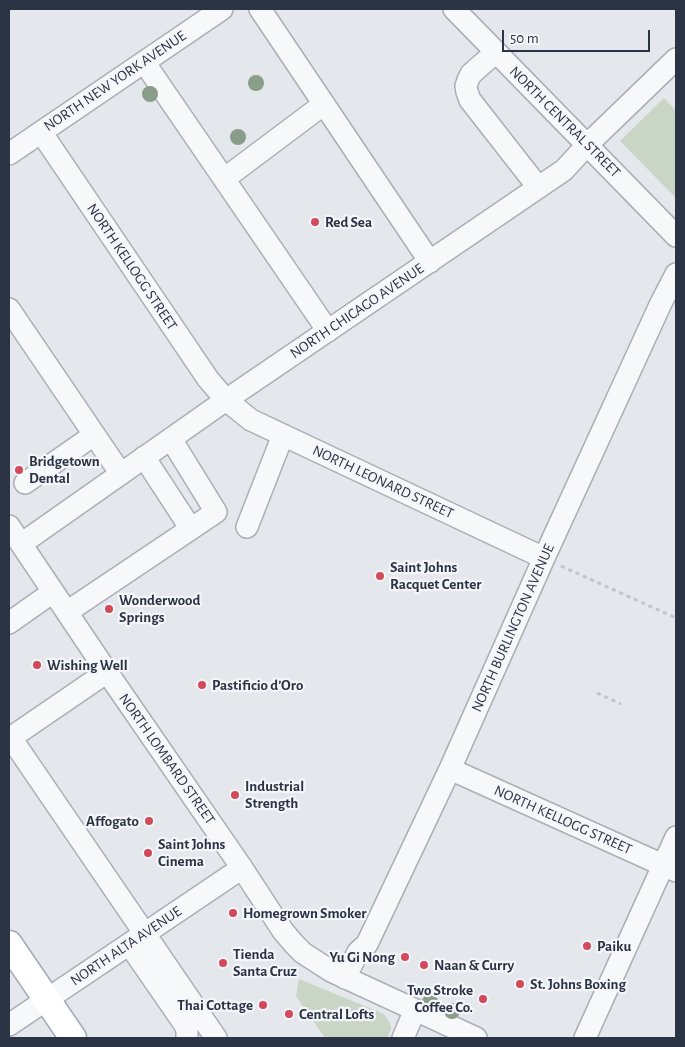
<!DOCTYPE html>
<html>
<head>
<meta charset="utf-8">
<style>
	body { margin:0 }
	#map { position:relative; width:685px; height:1047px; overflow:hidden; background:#e4e7ec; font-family:"Alegreya Sans",sans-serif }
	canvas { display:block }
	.frame { position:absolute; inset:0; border:10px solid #2b3445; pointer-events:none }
	.scale { position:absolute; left:502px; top:30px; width:148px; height:22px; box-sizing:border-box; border:2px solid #2b3445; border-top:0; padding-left:6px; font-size:15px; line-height:18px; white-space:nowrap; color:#2b3445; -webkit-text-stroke:4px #f4f6f9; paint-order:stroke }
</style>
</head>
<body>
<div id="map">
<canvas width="685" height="1047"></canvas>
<div class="frame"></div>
<div class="scale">50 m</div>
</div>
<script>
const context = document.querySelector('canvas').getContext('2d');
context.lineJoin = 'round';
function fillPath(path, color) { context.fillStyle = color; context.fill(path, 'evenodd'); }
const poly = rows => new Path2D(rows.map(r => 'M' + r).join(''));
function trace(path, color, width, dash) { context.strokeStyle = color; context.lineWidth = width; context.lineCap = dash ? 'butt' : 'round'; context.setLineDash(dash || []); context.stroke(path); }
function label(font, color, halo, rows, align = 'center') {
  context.font = font + ' "Alegreya Sans",sans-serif'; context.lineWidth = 4.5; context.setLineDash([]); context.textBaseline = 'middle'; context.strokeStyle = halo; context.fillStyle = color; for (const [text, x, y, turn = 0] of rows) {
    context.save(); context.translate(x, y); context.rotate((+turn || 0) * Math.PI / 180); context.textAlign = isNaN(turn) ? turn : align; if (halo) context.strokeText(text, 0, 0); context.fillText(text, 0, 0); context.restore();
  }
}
const green = poly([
	[664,98,676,111,676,198,620,141],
	[299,979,384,1014,390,1023,391,1029,387,1038,325,1038,296,996]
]);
const path = poly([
	[561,566,676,618],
	[597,693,621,704]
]);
const minor = poly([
	[260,9,430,262],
	[454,9,676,236],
	[496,52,471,74,468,80,466,86,467,92,470,100,538,187],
	[144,62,328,331],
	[41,132,208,379,226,400,251,420,544,558],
	[9,154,222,9],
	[224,179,324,104],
	[9,309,121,474],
	[144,457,191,529],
	[25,483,94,435],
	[9,526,107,672,242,868,283,931,294,944,303,953,331,971,476,1038],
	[247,527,283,435],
	[21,544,226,400,564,170,587,145,676,59],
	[67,612,216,512,171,439],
	[9,623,53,592],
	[11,738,216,1038],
	[9,739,107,672],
	[450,769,676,871],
	[129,944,185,1025,187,1031,187,1038],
	[345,978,358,952,367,944,450,769,544,558,661,303,676,274],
	[9,1025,242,868],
	[403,1038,415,1010],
	[585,1038,676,837]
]);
const major = poly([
	[9,944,73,1038]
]);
const trees = [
	[256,83],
	[150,94],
	[238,137],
	[430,1002],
	[452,1011]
];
const markers = [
	[315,222,5,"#d1495b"],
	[19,470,5,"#d1495b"],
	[380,576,5,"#d1495b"],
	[109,609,5,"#d1495b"],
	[37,665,5,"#d1495b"],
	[202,685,5,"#d1495b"],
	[235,795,5,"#d1495b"],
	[149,821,5,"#d1495b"],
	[148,853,5,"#d1495b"],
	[233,913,5,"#d1495b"],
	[587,946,5,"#d1495b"],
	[405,957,5,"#d1495b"],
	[223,963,5,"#d1495b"],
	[424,965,5,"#d1495b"],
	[520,984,5,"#d1495b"],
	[483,999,5,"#d1495b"],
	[263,1005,5,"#d1495b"],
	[289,1014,5,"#d1495b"]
];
const streetNames = [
	["NORTH NEW YORK AVENUE",115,81,-34],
	["NORTH CENTRAL STREET",565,122,45],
	["NORTH KELLOGG STREET",132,267,56],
	["NORTH CHICAGO AVENUE",357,311,-34],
	["NORTH LEONARD STREET",383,482,25],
	["NORTH BURLINGTON AVENUE",513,628,-66],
	["NORTH LOMBARD STREET",167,759,55],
	["NORTH KELLOGG STREET",563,820,24],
	["NORTH ALTA AVENUE",126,946,-34]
];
const poiNames = [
	["Red Sea",325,222],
	["Bridgetown",29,461],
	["Dental",29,478],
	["Saint Johns",390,567],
	["Racquet Center",390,584],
	["Wonderwood",119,600],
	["Springs",119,617],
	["Wishing Well",47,665],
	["Pastificio d’Oro",212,685],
	["Industrial",245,786],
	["Strength",245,803],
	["Affogato",139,821,"right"],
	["Saint Johns",158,844],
	["Cinema",158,861],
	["Homegrown Smoker",243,913],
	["Paiku",597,946],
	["Tienda",233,954],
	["Santa Cruz",233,971],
	["Yu Gi Nong",395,957,"right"],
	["Naan & Curry",434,965],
	["St. Johns Boxing",530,984],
	["Two Stroke",473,990,"right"],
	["Coffee Co.",473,1007,"right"],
	["Thai Cottage",253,1005,"right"],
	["Central Lofts",299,1014]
];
fillPath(green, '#c9d6c5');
trace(minor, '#a9aeb7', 24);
trace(major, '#a3abb8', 29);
trace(path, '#c2c5cb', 3, [4, 4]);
trace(minor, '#f7f8fa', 21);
trace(major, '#fff', 26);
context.fillStyle = '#899d89';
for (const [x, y] of trees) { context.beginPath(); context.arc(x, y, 8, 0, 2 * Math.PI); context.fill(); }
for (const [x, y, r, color] of markers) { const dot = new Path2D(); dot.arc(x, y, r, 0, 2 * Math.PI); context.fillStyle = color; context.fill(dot); trace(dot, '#f4f6f9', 2); }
label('15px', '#2b3445', '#f4f6f9', streetNames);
label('bold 15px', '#2b3445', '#f4f6f9', poiNames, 'left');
</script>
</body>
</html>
